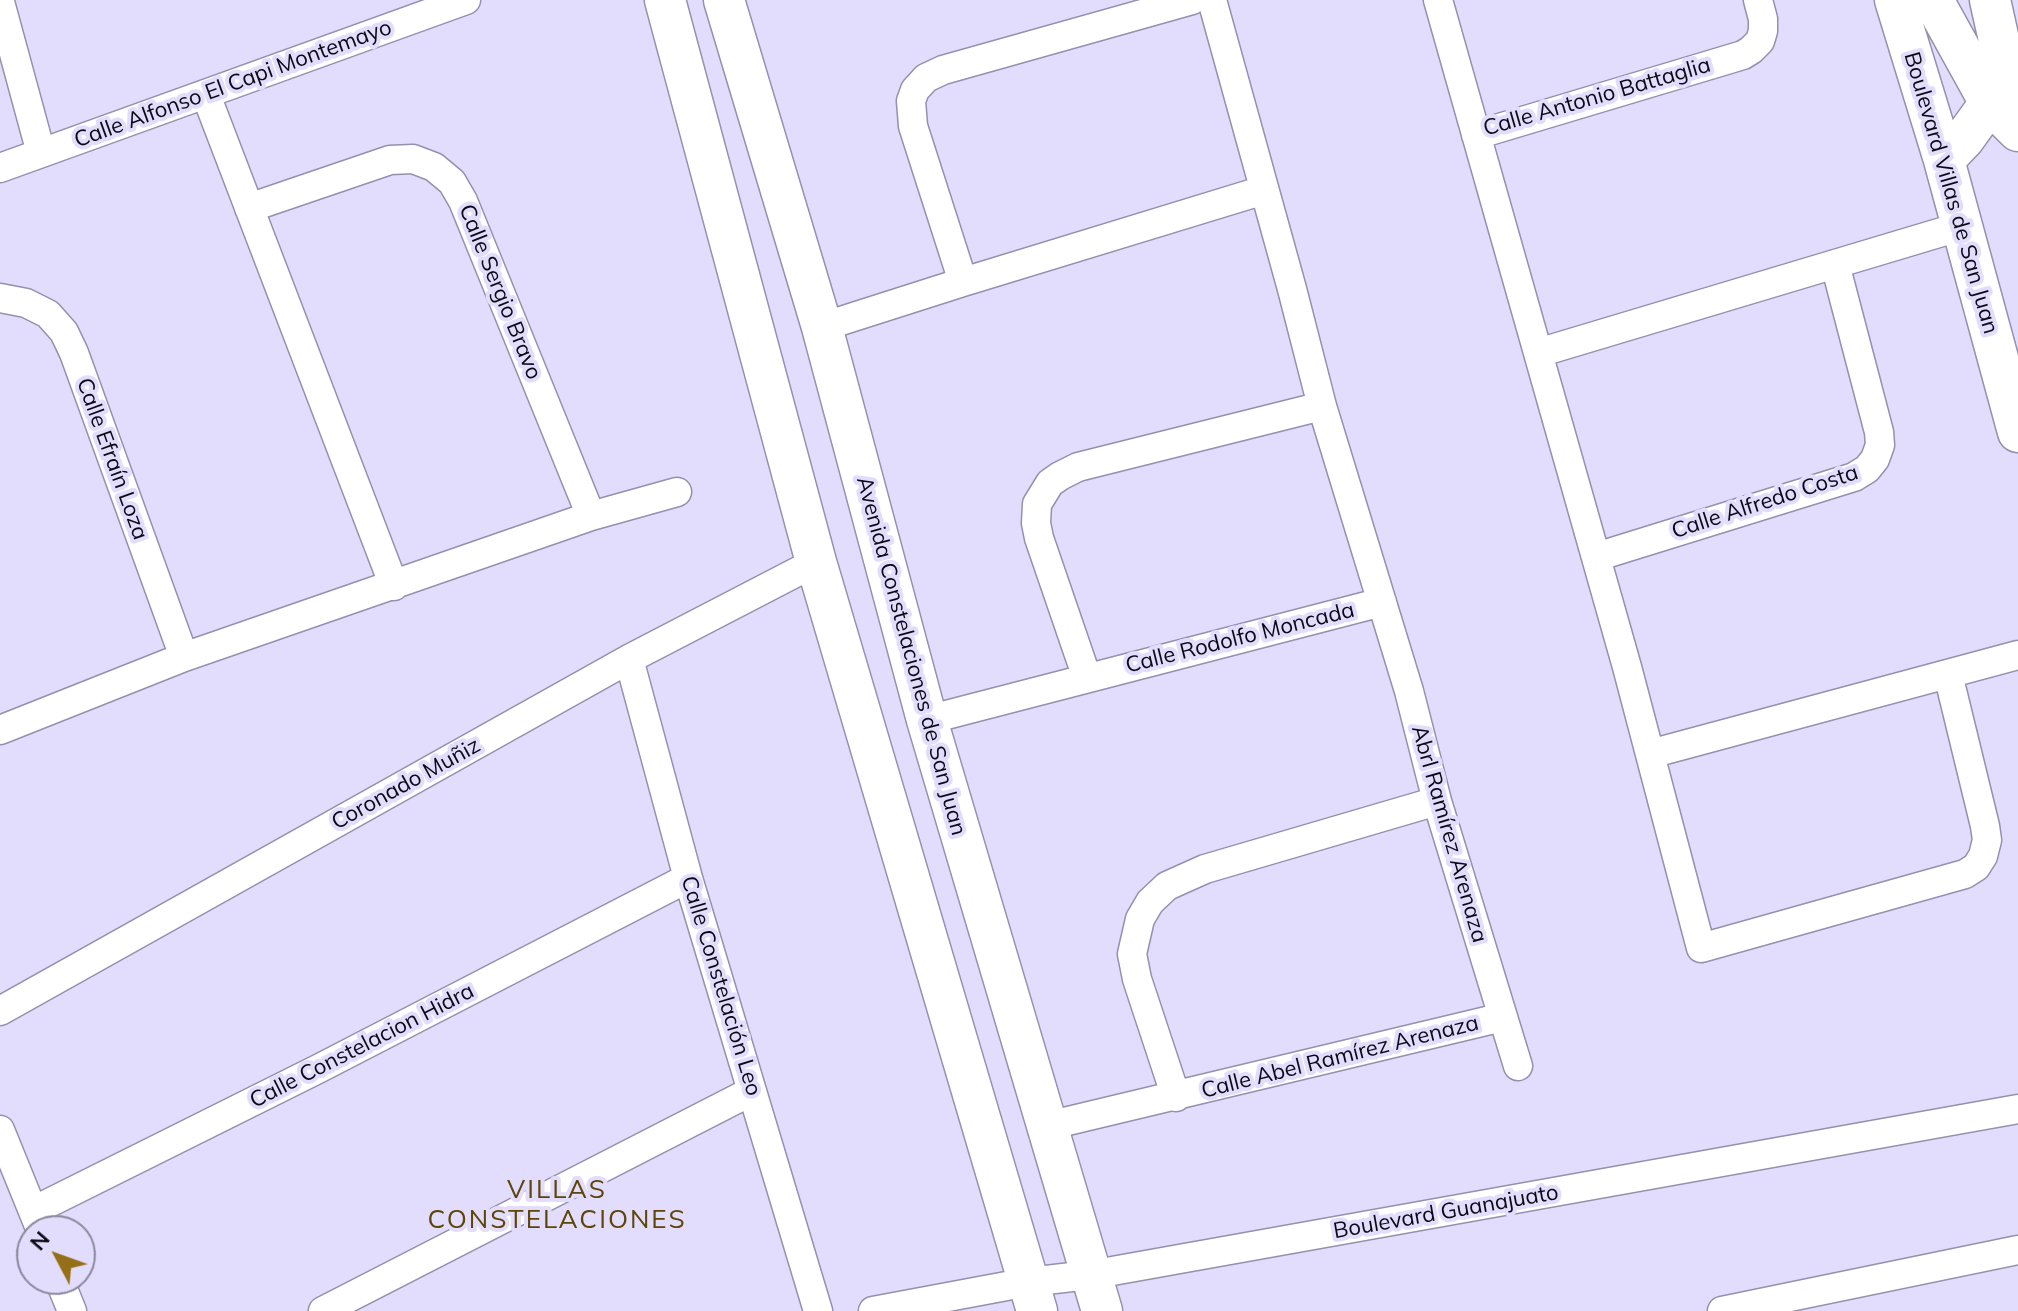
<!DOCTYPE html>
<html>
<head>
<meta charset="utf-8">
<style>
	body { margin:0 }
	#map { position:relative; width:2018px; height:1311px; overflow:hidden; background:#e2ddfc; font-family:Mulish,sans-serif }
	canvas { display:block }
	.north { position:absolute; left:16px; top:1215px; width:80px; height:80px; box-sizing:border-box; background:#e2ddfc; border:2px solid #8c889f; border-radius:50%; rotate:311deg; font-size:22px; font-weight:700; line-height:32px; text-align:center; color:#0b0913 }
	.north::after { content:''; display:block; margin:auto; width:28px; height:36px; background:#956f18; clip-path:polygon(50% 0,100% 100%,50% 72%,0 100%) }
</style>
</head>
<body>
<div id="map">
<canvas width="2018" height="1311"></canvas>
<div class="north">N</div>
</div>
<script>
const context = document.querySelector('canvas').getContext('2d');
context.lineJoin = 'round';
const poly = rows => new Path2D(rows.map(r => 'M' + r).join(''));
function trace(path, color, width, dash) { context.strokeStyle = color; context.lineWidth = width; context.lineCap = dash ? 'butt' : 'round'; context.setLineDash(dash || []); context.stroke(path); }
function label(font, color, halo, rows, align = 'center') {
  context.font = font + ' Mulish,sans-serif'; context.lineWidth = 8; context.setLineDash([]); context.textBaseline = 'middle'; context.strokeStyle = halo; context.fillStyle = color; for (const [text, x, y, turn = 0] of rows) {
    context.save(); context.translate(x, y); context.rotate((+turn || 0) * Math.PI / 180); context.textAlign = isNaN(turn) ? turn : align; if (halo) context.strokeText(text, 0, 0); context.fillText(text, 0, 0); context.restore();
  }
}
const street = poly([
	[1212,0,1292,289,1322,406,1409,691,1437,801,1518,1066],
	[1438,0,1627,667,1701,948,1965,874,1976,867,1983,856,1987,840,1985,826,1948,674],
	[0,2,41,153],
	[206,95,394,586],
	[1476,135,1743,55,1751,50,1760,41,1763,31,1763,19,1758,0],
	[0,168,466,0],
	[249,208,390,160,413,159,434,167,452,182,463,201,591,516],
	[963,282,913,126,911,101,915,90,926,78,943,70,1192,0],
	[0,298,26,303,48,314,64,332,74,353,184,657],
	[822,327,963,282,1264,190],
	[1538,353,1962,226],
	[1596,557,1854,477,1867,469,1875,459,1880,445,1879,432,1835,264],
	[629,659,688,878,818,1311],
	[1087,678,1039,538,1036,523,1037,504,1050,483,1060,476,1078,467,1322,406],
	[927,720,1382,602],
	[0,730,184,657,591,516,677,492],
	[1650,754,2018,655],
	[0,1011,629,659,816,562],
	[1176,1097,1137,979,1132,954,1140,919,1150,902,1167,886,1205,869,1437,801],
	[1047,1126,1503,1017],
	[0,1130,41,1231],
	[33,1211,318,1069,688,878],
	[59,1279,72,1311],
	[323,1311,752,1091],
	[873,1311,1028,1282,1090,1275,2018,1109],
	[1722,1311,2018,1250]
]);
const secondary = poly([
	[665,0,816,562,1037,1311],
	[724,0,822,327,927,720,1102,1311],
	[1895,0,1944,160,2018,432],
	[1933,0,1990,103,2018,131],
	[1990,0,2011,94],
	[1944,160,1964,139,2018,64]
]);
const streetNames = [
	["Calle Alfonso El Capi Montemayo",233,84,-20],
	["Calle Antonio Battaglia",1597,97,-16],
	["Boulevard Villas de San Juan",1951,193,74],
	["Calle Sergio Bravo",500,292,68],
	["Calle Efraín Loza",112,459,70],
	["Calle Alfredo Costa",1765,502,-18],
	["Calle Rodolfo Moncada",1240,638,-14],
	["Avenida Constelaciones de San Juan",911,656,75],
	["Coronado Muñiz",406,784,-29],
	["Abrl Ramírez Arenaza",1449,834,74],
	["Calle Constelación Leo",721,986,73],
	["Calle Constelacion Hidra",362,1046,-27],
	["Calle Abel Ramírez Arenaza",1340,1057,-14],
	["Boulevard Guanajuato",1446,1212,-10]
];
const quarterNames = [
	["VILLAS",557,1190],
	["CONSTELACIONES",557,1220]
];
trace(street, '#9590ad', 31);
trace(secondary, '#9590ad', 43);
trace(street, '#fff', 28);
trace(secondary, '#fff', 40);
label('22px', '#0b0913', '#e2ddfc', streetNames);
context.letterSpacing = '2px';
label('26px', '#5e4407', '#e2ddfc', quarterNames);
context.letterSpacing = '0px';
</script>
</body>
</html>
